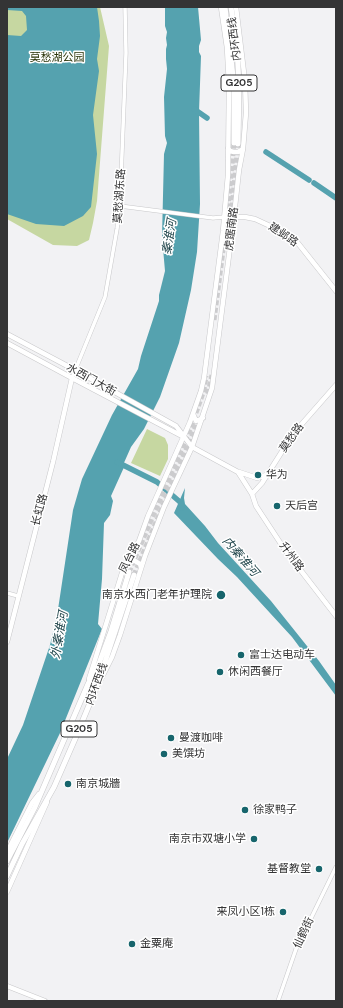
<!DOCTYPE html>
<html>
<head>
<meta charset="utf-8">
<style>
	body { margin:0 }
	#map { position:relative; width:343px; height:1008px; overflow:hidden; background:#f2f2f4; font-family:"DM Sans",sans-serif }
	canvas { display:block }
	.frame { position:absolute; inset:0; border:8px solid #343435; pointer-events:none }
</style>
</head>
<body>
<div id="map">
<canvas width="343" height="1008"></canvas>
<div class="frame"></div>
</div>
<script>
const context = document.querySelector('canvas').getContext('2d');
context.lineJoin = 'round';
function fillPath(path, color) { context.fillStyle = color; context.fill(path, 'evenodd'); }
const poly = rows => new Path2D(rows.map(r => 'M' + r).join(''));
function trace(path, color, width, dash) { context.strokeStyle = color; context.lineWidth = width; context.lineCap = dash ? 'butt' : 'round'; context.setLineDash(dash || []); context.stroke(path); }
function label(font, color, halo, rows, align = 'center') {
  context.font = font + ' "DM Sans","Noto Sans SC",sans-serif'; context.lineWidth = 3; context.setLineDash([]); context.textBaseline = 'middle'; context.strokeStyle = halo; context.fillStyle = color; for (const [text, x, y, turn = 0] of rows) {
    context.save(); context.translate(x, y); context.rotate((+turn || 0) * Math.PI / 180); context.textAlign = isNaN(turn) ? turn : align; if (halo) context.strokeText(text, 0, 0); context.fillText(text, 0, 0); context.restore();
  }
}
const green = poly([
	[7,7,100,7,109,46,97,201,93,223,89,240,77,246,53,245,7,219],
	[147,429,165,438,168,445,168,459,160,476,131,463]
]);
const water = poly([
	[7,7,97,7,99,21,100,36,97,59,99,71,93,115,97,154,91,207,83,216,64,226,36,224,7,214,7,35,21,36,27,30,26,16,22,11,7,10],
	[165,7,198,7,201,40,199,46,199,52,201,56,199,112,200,204,197,252,191,290,179,343,160,397,144,429,131,447,123,465,125,465,111,496,113,501,110,515,104,523,102,579,98,624,102,629,60,733,7,843,7,759,23,725,50,645,57,616,73,510,82,479,112,415,138,369,141,356,159,301,159,295,165,271,162,237,164,154,167,143,165,136,164,97,167,69,166,59,166,49,167,45,166,38,167,32,165,26],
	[185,488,184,498,185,504,205,526,218,543,271,601,319,661,336,685,336,696,292,637,237,577,218,559,174,513]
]);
const river = poly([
	[194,109,207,118],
	[266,152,309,180],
	[314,183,336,198],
	[117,462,157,482,180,502,182,508]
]);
const highwayTunnel = poly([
	[230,230,238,144],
	[214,320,226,227,234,143],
	[208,394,212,375],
	[129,572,191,427,204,390,206,376],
	[134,575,199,419]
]);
const minor = poly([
	[120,206,213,218,224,217],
	[72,378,105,297,117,229,120,203,126,53,125,7],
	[7,593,18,596],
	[278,1001,296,949,336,867]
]);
const major = poly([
	[228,148,230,151,234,152,238,152,243,149],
	[224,217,245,217,255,219,281,231,297,242,336,291],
	[7,334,75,370,176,426,192,447,238,472,252,494,256,506,285,550,336,616],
	[7,343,72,378,182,436],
	[193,414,196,421,203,418],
	[239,472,257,478,266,475],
	[252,494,262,483,293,434,336,385],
	[127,564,132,561,135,561,140,564,141,568],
	[7,642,53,462,72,378],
	[89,679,122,573,139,541,148,516,190,422,201,391,204,378,223,231,228,175,229,85,227,48,221,7],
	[100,681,112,657,120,635,145,556,164,507,192,447,212,388,234,216,239,170,243,149,246,113,245,81,236,7],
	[7,852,32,803,39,794],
	[7,892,47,802],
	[7,986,45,1001]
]);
const highway = poly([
	[225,7,234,85,234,143],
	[231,7,237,47,239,86,238,144],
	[7,861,35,807,88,684,98,666,111,631,129,572],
	[7,876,22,844,54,787,75,739,97,686,134,575]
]);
const markers = [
	[258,475,4,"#17656c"],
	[277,506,4,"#17656c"],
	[221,595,5,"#17656c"],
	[241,655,4,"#17656c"],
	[220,672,4,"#17656c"],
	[171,738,4,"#17656c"],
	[164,754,4,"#17656c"],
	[68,784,4,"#17656c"],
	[245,810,4,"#17656c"],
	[254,839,4,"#17656c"],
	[319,869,4,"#17656c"],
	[283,912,4,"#17656c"],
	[132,944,4,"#17656c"]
];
const shields = [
	[239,83,36],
	[79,729,36]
];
const shieldNames = [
	["G205",239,83],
	["G205",79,729]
];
const streetNames = [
	["内环西线",235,39,-97],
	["莫愁湖东路",120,196,-86],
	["虎踞南路",232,229,-83],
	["建邺路",283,235,34],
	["水西门大街",91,380,29],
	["莫愁路",292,438,-54],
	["长虹路",40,510,-75],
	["升州路",291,557,54],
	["凤台路",130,558,-64],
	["内环西线",97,684,-70],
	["仙鹤街",304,933,-65]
];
const parkNames = [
	["莫愁湖公园",57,58]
];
const poiNames = [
	["华为",266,475],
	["天后宫",285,506],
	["南京水西门老年护理院",212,595,"right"],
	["富士达电动车",249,655],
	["休闲西餐厅",228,672],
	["曼渡咖啡",179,738],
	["美馔坊",172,754],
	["南京城牆",76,784],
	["徐家鸭子",253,810],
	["南京市双塘小学",246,839,"right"],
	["基督教堂",311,869,"right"],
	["来凤小区1栋",275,912,"right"],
	["金粟庵",140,944]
];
const waterNames = [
	["秦淮河",170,237,-81],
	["内秦淮河",240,557,49],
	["外秦淮河",60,635,-80]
];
fillPath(green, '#c6d7a1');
fillPath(water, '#55a2af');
trace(river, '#55a2af', 5.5);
trace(highwayTunnel, '#ccccce', 5, [5, 2.5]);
trace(minor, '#c8c8ca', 4.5);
trace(major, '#c8c8ca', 5.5);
trace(highway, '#c8c8ca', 6);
trace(minor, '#fff', 3.5);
trace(major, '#fff', 4.5);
trace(highway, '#fff', 5);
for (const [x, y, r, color] of markers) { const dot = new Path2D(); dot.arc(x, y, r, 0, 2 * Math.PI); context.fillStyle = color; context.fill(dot); trace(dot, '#fff', 1.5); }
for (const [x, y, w] of shields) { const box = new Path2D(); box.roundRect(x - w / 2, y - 8, w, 16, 3); context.fillStyle = '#fff'; context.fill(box); trace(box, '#343435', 1); }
label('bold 10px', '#343435', null, shieldNames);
label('11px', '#343435', '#fff', streetNames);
label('11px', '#2b350a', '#fff', parkNames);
label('11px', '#343435', '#fff', poiNames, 'left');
label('italic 12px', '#1e4349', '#fff', waterNames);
</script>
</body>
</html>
